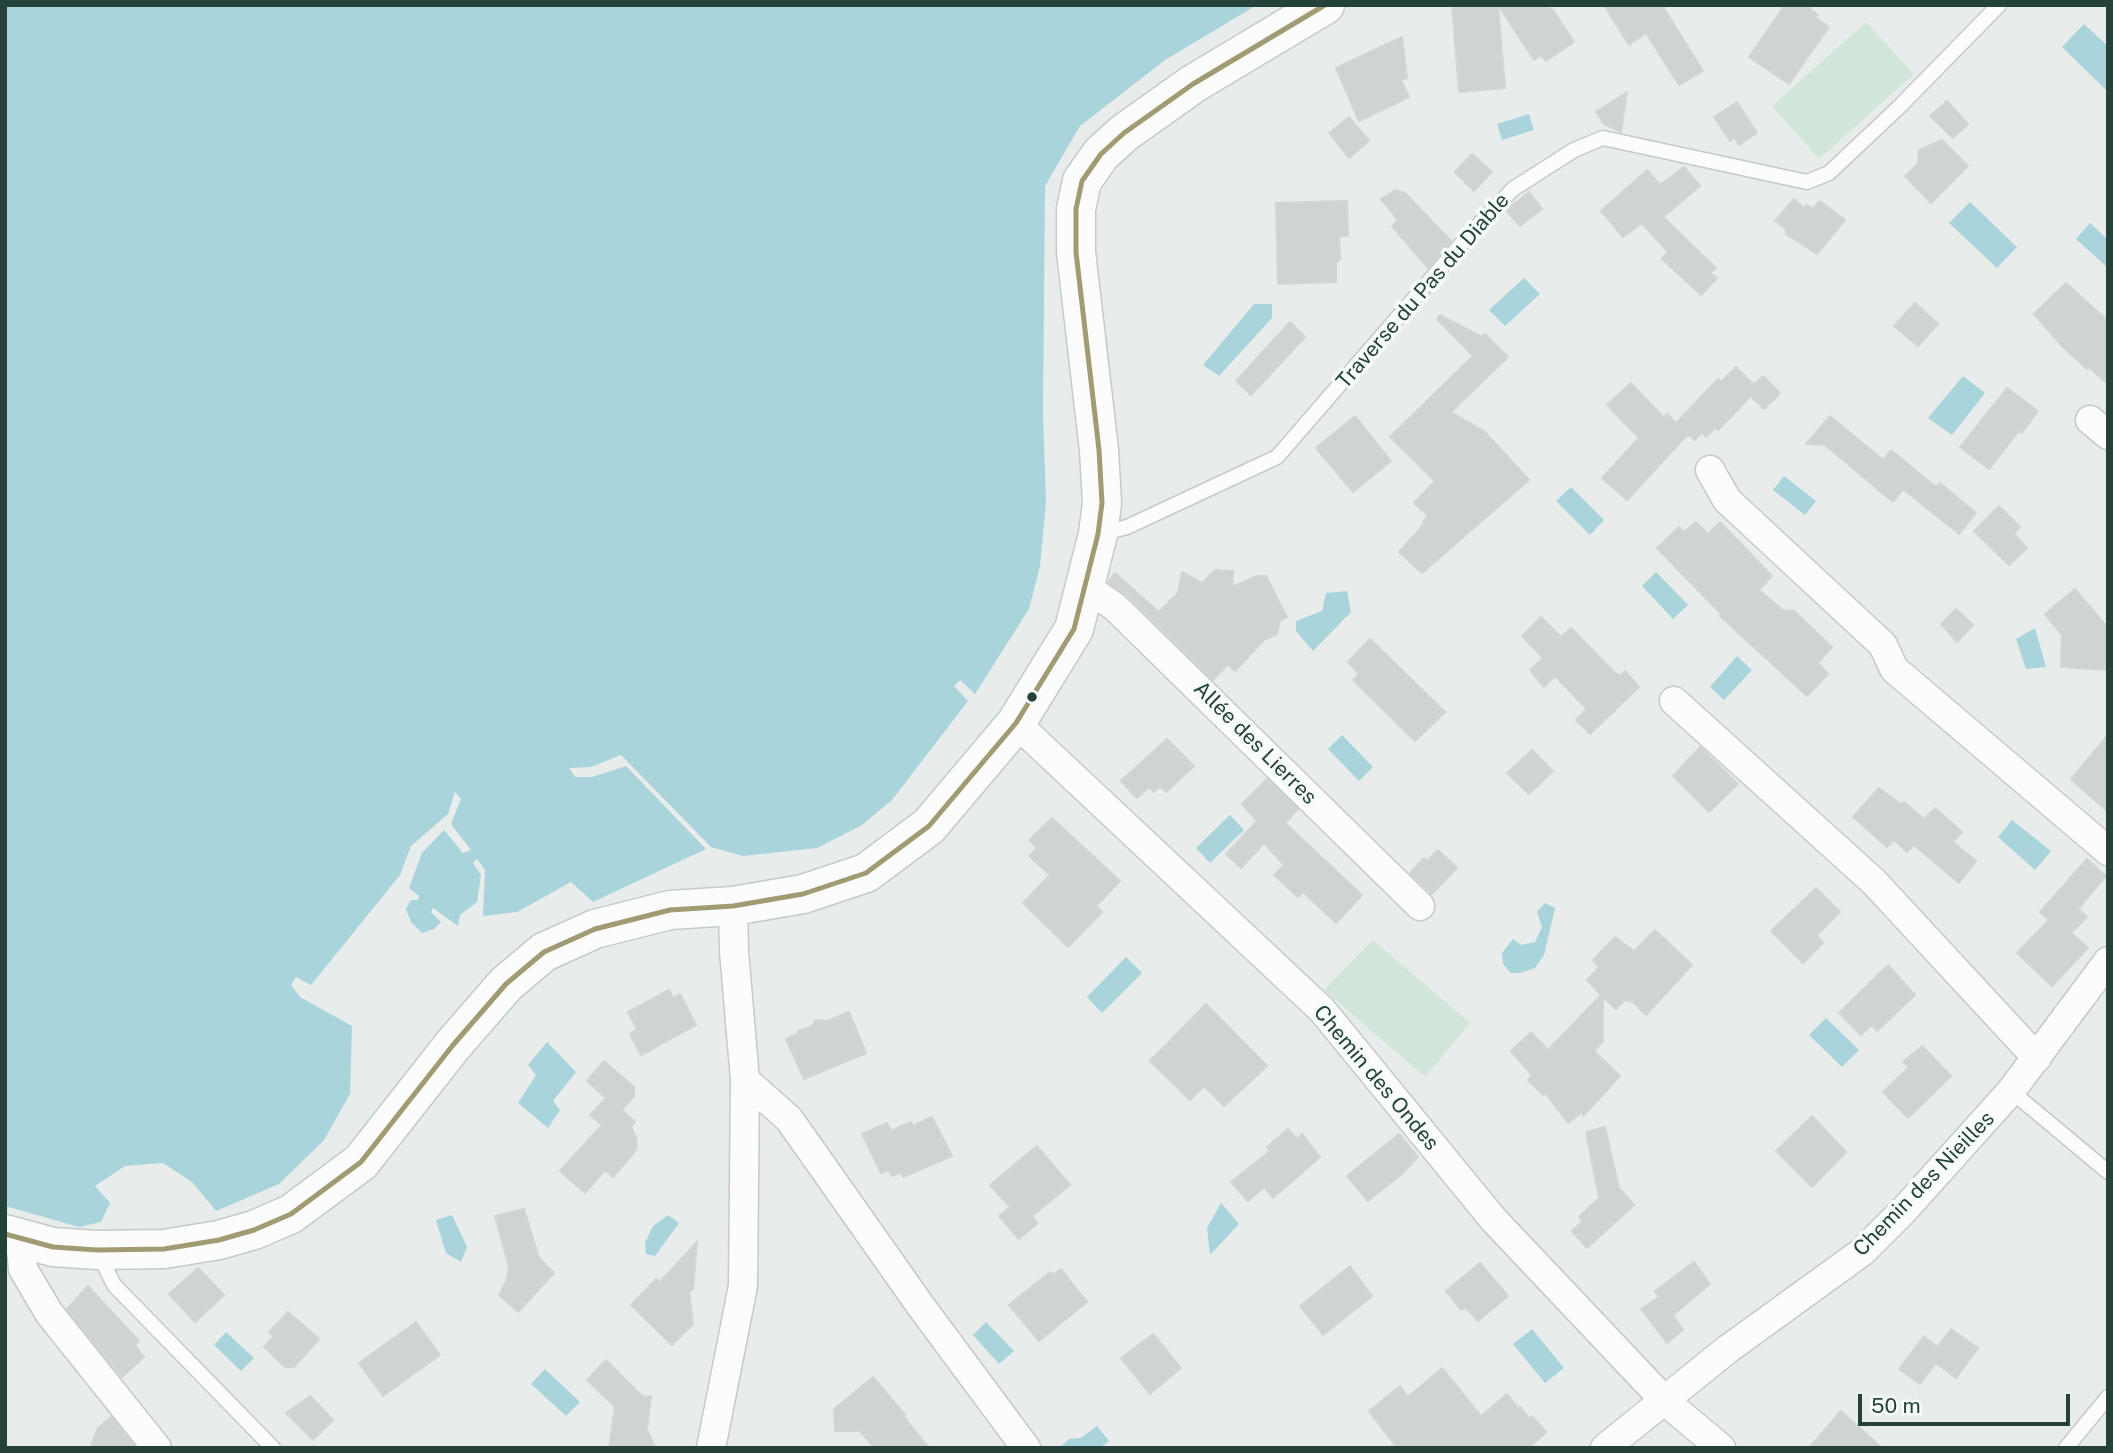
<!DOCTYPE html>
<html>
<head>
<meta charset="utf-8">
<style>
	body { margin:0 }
	#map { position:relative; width:2113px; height:1453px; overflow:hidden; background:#e8edeb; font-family:"Public Sans",sans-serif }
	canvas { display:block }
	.frame { position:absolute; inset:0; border:7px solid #24423a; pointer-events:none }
	.scale { position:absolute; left:1858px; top:1394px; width:212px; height:32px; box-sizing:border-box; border:4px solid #24423a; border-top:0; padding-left:9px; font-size:21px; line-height:24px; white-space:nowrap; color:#24423a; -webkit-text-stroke:5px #f7fbf9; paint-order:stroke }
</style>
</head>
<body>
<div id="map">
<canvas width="2113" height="1453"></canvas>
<div class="frame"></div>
<div class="scale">50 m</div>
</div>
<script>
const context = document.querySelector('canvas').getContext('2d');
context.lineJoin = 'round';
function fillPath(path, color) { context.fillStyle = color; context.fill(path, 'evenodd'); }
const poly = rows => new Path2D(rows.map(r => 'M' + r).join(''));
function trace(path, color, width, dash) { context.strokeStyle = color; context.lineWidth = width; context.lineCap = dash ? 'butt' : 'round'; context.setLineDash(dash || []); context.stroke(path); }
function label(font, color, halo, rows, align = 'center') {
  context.font = font + ' "Public Sans",sans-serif'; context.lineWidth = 7; context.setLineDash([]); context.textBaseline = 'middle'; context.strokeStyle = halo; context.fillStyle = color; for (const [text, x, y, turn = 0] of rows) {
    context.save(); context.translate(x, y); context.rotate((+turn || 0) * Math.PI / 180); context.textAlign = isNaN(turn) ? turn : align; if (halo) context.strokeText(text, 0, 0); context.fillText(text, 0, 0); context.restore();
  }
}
const green = poly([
	[1866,22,1914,74,1819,159,1772,106],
	[1373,940,1470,1023,1425,1077,1324,990]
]);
const water = poly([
	[5,5,1257,5,1165,60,1080,126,1045,186,1043,414,1046,502,1040,566,1029,609,975,694,960,680,954,686,968,701,892,800,862,825,817,848,743,856,711,847,621,755,591,767,569,768,575,777,592,777,626,766,706,849,593,902,571,882,517,912,483,916,485,870,477,859,473,863,481,875,477,902,460,915,458,926,433,908,431,912,441,922,434,929,422,933,411,922,406,909,411,900,418,900,419,896,409,888,422,853,444,830,463,853,471,850,451,824,461,799,455,792,448,814,411,846,400,875,311,985,296,977,291,985,300,997,352,1026,350,1094,324,1140,279,1184,216,1211,192,1182,163,1163,125,1166,95,1186,110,1203,101,1222,79,1227,5,1206],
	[2084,24,2108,46,2108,92,2062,47],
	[1529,114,1534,130,1502,140,1497,124],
	[1970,202,2017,247,1997,268,1949,223],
	[2090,223,2108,240,2108,268,2076,239],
	[1524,278,1540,294,1505,326,1489,310],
	[1254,304,1272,304,1272,318,1219,376,1203,365],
	[1963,376,1985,393,1952,435,1928,418],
	[1784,476,1816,501,1805,515,1773,490],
	[1571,487,1604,520,1590,535,1556,501],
	[1656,572,1688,605,1673,619,1642,586],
	[1347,591,1351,612,1313,651,1296,631,1296,621,1322,611,1326,593],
	[2035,628,2046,667,2026,669,2016,639],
	[1737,656,1752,670,1724,700,1710,687],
	[1342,735,1373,767,1359,781,1328,749],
	[1230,815,1244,830,1210,863,1196,848],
	[2012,820,2051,851,2035,870,1998,837],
	[1545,903,1555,908,1544,955,1535,968,1520,973,1511,973,1503,964,1502,953,1513,939,1521,945,1535,942,1542,927,1537,912],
	[1126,957,1142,973,1102,1013,1087,997],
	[1826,1018,1859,1050,1842,1067,1809,1035],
	[547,1042,576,1072,553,1101,560,1110,548,1128,518,1103,536,1075,528,1065],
	[1221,1203,1239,1224,1210,1255,1207,1228],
	[452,1215,467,1247,461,1262,446,1253,436,1220],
	[668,1215,679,1223,655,1256,646,1254,645,1243,653,1226],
	[986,1322,1014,1351,999,1364,973,1335],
	[1532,1329,1564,1368,1545,1383,1513,1344],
	[226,1332,254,1358,241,1371,214,1345],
	[545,1369,580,1402,566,1416,531,1384],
	[1097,1426,1109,1441,1099,1448,1059,1448,1069,1439,1081,1438]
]);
const building = poly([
	[1452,5,1498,5,1505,88,1459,92,1452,5],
	[1498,5,1544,5,1553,10,1574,42,1546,61,1541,55,1534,60,1498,5],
	[1604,5,1662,5,1703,71,1679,85,1646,33,1629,45,1604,5],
	[1785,5,1805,5,1818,15,1816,18,1829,27,1789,84,1749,57,1785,5],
	[1402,37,1407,78,1401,80,1409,97,1359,121,1336,68,1402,37],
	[1627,92,1621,132,1604,124,1596,112,1627,92],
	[1947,101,1968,124,1953,138,1930,116,1947,101],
	[1737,102,1757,133,1739,145,1734,137,1730,141,1714,117,1737,102],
	[1349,117,1369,141,1349,158,1329,133,1349,117],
	[1942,140,1968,166,1931,203,1905,176,1918,164,1919,150,1942,140],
	[1472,154,1492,172,1474,191,1455,172,1472,154],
	[1684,167,1700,186,1663,217,1716,268,1710,273,1717,278,1701,295,1662,259,1668,252,1642,223,1623,237,1601,211,1647,170,1660,185,1684,167],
	[1395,190,1405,193,1451,241,1428,268,1392,226,1398,220,1381,199,1395,190],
	[1529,192,1542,209,1520,226,1506,210,1529,192],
	[1794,199,1804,208,1807,205,1812,209,1820,201,1845,220,1817,254,1786,234,1786,229,1775,221,1794,199],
	[1347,201,1348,236,1339,236,1340,259,1336,263,1336,282,1278,284,1276,203,1347,201],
	[2066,283,2108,321,2108,384,2089,367,2087,369,2061,345,2034,314,2066,283],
	[1915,303,1938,324,1918,346,1894,326,1915,303],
	[1440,315,1482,337,1485,334,1508,357,1451,412,1484,431,1529,480,1422,573,1399,552,1424,524,1423,522,1428,516,1414,503,1435,481,1390,437,1473,356,1437,319,1440,315],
	[1290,322,1305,337,1251,395,1236,381,1290,322],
	[1736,367,1754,385,1763,376,1780,393,1764,409,1751,396,1718,430,1715,428,1706,437,1702,432,1695,440,1688,434,1627,500,1602,478,1639,438,1607,405,1631,383,1664,418,1667,414,1676,423,1718,379,1721,382,1736,367],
	[2007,388,2038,411,2022,433,2019,431,1989,469,1960,447,2007,388],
	[1355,416,1391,461,1353,492,1316,448,1355,416],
	[1830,416,1883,460,1891,450,1936,487,1940,483,1976,513,1959,534,1903,489,1893,502,1825,445,1806,444,1830,416],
	[1999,506,2020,527,2014,534,2027,548,2009,565,1974,531,1999,506],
	[1696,522,1708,534,1720,522,1772,576,1759,590,1784,611,1793,610,1832,647,1818,663,1828,674,1807,696,1720,616,1722,615,1657,548,1679,527,1684,532,1696,522],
	[1215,570,1233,571,1232,587,1257,576,1266,576,1287,617,1280,620,1277,634,1264,640,1235,671,1228,664,1213,680,1127,595,1108,582,1115,573,1159,612,1178,593,1182,572,1202,583,1215,570],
	[2075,589,2108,628,2108,670,2061,667,2062,635,2045,614,2075,589],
	[1956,609,1973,625,1957,642,1941,624,1956,609],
	[1541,617,1561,637,1571,628,1614,672,1620,676,1625,671,1639,687,1590,734,1576,720,1587,709,1555,676,1544,687,1530,670,1543,658,1522,636,1541,617],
	[1370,639,1445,712,1415,741,1353,680,1359,674,1348,662,1370,639],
	[2108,735,2108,812,2071,779,2108,735],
	[1167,739,1194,766,1166,792,1160,786,1154,792,1149,787,1137,798,1121,781,1167,739],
	[1700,747,1738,784,1709,812,1673,776,1700,747],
	[1532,750,1553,771,1529,794,1507,773,1532,750],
	[1267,779,1298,809,1285,823,1362,895,1336,923,1303,892,1298,897,1274,875,1284,865,1264,843,1241,868,1226,854,1257,821,1242,804,1267,779],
	[1879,788,1902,805,1904,802,1924,819,1935,808,1962,832,1953,842,1976,861,1959,883,1914,845,1907,852,1894,840,1887,847,1853,817,1879,788],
	[1052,818,1120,881,1096,906,1102,912,1068,947,1023,903,1050,875,1029,856,1037,848,1029,840,1052,818],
	[1438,850,1457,868,1432,894,1410,873,1424,858,1427,861,1438,850],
	[2087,859,2106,876,2078,909,2087,917,2071,933,2088,948,2052,986,2017,953,2049,920,2040,912,2087,859],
	[1816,888,1840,912,1817,935,1823,943,1803,963,1771,931,1816,888],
	[1655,930,1692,965,1646,1015,1631,1000,1629,1002,1626,999,1616,1009,1603,997,1603,1041,1594,1051,1620,1076,1583,1116,1582,1112,1568,1123,1545,1093,1543,1095,1528,1080,1532,1075,1511,1051,1531,1032,1548,1050,1601,995,1587,980,1599,967,1593,960,1615,937,1634,951,1655,930],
	[1888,965,1915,995,1877,1031,1872,1025,1861,1035,1839,1013,1888,965],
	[669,990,673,998,680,994,696,1025,641,1055,630,1034,637,1029,628,1012,669,990],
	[1206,1004,1267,1066,1224,1106,1204,1086,1190,1100,1150,1061,1206,1004],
	[849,1012,866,1053,804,1079,786,1039,799,1033,798,1031,811,1027,816,1020,827,1021,849,1012],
	[1922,1046,1951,1076,1908,1118,1883,1092,1909,1067,1903,1062,1922,1046],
	[604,1061,634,1087,634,1096,622,1110,635,1122,631,1127,636,1138,637,1147,633,1154,613,1177,605,1170,585,1193,560,1171,602,1125,590,1115,606,1098,587,1081,604,1061],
	[1812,1116,1846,1152,1812,1187,1776,1151,1812,1116],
	[932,1117,952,1156,903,1177,901,1172,892,1176,889,1170,881,1173,862,1134,887,1123,891,1131,911,1122,913,1126,932,1117],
	[1605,1127,1619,1188,1634,1205,1587,1248,1572,1231,1583,1221,1579,1217,1599,1198,1586,1132,1605,1127],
	[1288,1129,1297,1139,1302,1134,1320,1157,1273,1198,1264,1187,1248,1201,1231,1182,1270,1151,1267,1147,1288,1129],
	[1399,1134,1418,1157,1403,1173,1368,1201,1347,1176,1399,1134],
	[1037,1146,1070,1185,1032,1216,1038,1223,1019,1239,999,1216,1010,1207,990,1185,1037,1146],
	[524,1209,539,1258,554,1273,518,1312,499,1295,506,1282,509,1267,495,1216,524,1209],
	[697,1242,693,1289,689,1292,693,1324,672,1345,631,1305,656,1279,660,1282,697,1242],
	[1694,1262,1710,1284,1673,1315,1683,1330,1667,1343,1641,1309,1659,1297,1655,1291,1694,1262],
	[1480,1263,1508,1296,1478,1321,1465,1307,1461,1310,1446,1291,1480,1263],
	[1350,1266,1372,1296,1323,1335,1300,1306,1350,1266],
	[198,1268,224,1295,195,1322,169,1294,198,1268],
	[1061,1269,1087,1302,1039,1341,1009,1305,1050,1272,1053,1275,1061,1269],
	[88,1286,139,1341,135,1346,144,1357,122,1377,67,1309,88,1286],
	[288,1312,319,1339,294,1367,285,1367,264,1347,274,1336,269,1332,288,1312],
	[416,1322,440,1355,383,1396,359,1363,416,1322],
	[1951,1329,1978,1348,1956,1378,1936,1363,1920,1384,1899,1369,1924,1336,1937,1347,1951,1329],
	[1153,1334,1181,1368,1150,1394,1121,1358,1153,1334],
	[606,1360,643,1397,651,1396,647,1429,655,1448,609,1448,615,1407,587,1380,606,1360],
	[1442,1368,1481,1416,1507,1394,1519,1409,1520,1407,1529,1418,1532,1416,1546,1432,1529,1448,1397,1448,1369,1411,1400,1386,1408,1397,1442,1368],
	[873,1377,905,1415,903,1416,929,1448,875,1448,860,1431,835,1431,834,1409,873,1377],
	[310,1396,333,1420,313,1440,286,1413,310,1396],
	[1841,1411,1882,1448,1809,1448,1841,1411],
	[111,1417,136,1448,90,1448,98,1428,111,1417]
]);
const lane = poly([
	[1100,534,1127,527,1277,457,1470,234,1513,189,1574,150,1603,138,1807,182,1829,173,1898,108,1999,5],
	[2011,1091,2108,1172],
	[99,1254,114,1285,273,1448],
	[2066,1448,2108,1397]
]);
const street = poly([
	[2090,420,2108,435],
	[1710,470,1727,500,1883,645,1894,669,2108,851],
	[1085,586,1115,607,1420,906],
	[1674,701,1874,882,2037,1058],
	[1016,723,1322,1010,1493,1219,1665,1401,1721,1448],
	[745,1080,789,1119,920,1305,1026,1448],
	[20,1239,23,1269,49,1313,157,1448],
	[711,1448,743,1286,745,1080,734,951,733,906],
	[1605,1448,1728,1349,1862,1252,1905,1209,2011,1091,2108,961]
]);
const secondary = poly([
	[5,1234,53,1247,97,1250,164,1249,219,1240,254,1230,291,1214,361,1162,453,1045,506,984,544,952,595,929,670,910,733,906,803,894,866,873,929,826,1016,723,1074,629,1098,534,1102,503,1099,450,1076,252,1076,209,1082,181,1101,154,1124,133,1193,84,1325,5]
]);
const bus1 = poly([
	[5,1234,53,1247,97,1250,164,1249,219,1240,254,1230,291,1214,361,1162,453,1045,506,984,544,952,595,929,670,910,733,906,803,894,866,873,929,826,1016,723,1074,629,1098,534,1102,503,1099,450,1076,252,1076,209,1082,181,1101,154,1124,133,1193,84,1325,5]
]);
const markers = [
	[1032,697,6,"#24423a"]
];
const streetNames = [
	["Traverse du Pas du Diable",1423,291,-49],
	["Allée des Lierres",1255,743,45],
	["Chemin des Ondes",1376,1078,50],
	["Chemin des Nieilles",1924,1184,-46]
];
fillPath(green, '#d1e6d8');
fillPath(water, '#a9d4db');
fillPath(building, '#cfd4d2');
trace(building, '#d1d6d4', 2);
trace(lane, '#c5cac8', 17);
trace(street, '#c5cac8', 31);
trace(secondary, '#c3cbc8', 41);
trace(lane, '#fcfcfc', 14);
trace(street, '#fcfcfc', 28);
trace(secondary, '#fcfcfc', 38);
trace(bus1, '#a19b74', 5);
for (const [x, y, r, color] of markers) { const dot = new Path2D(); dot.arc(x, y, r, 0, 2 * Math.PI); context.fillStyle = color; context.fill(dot); trace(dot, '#f7fbf9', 2.5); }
label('21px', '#24423a', '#f7fbf9', streetNames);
</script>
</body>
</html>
